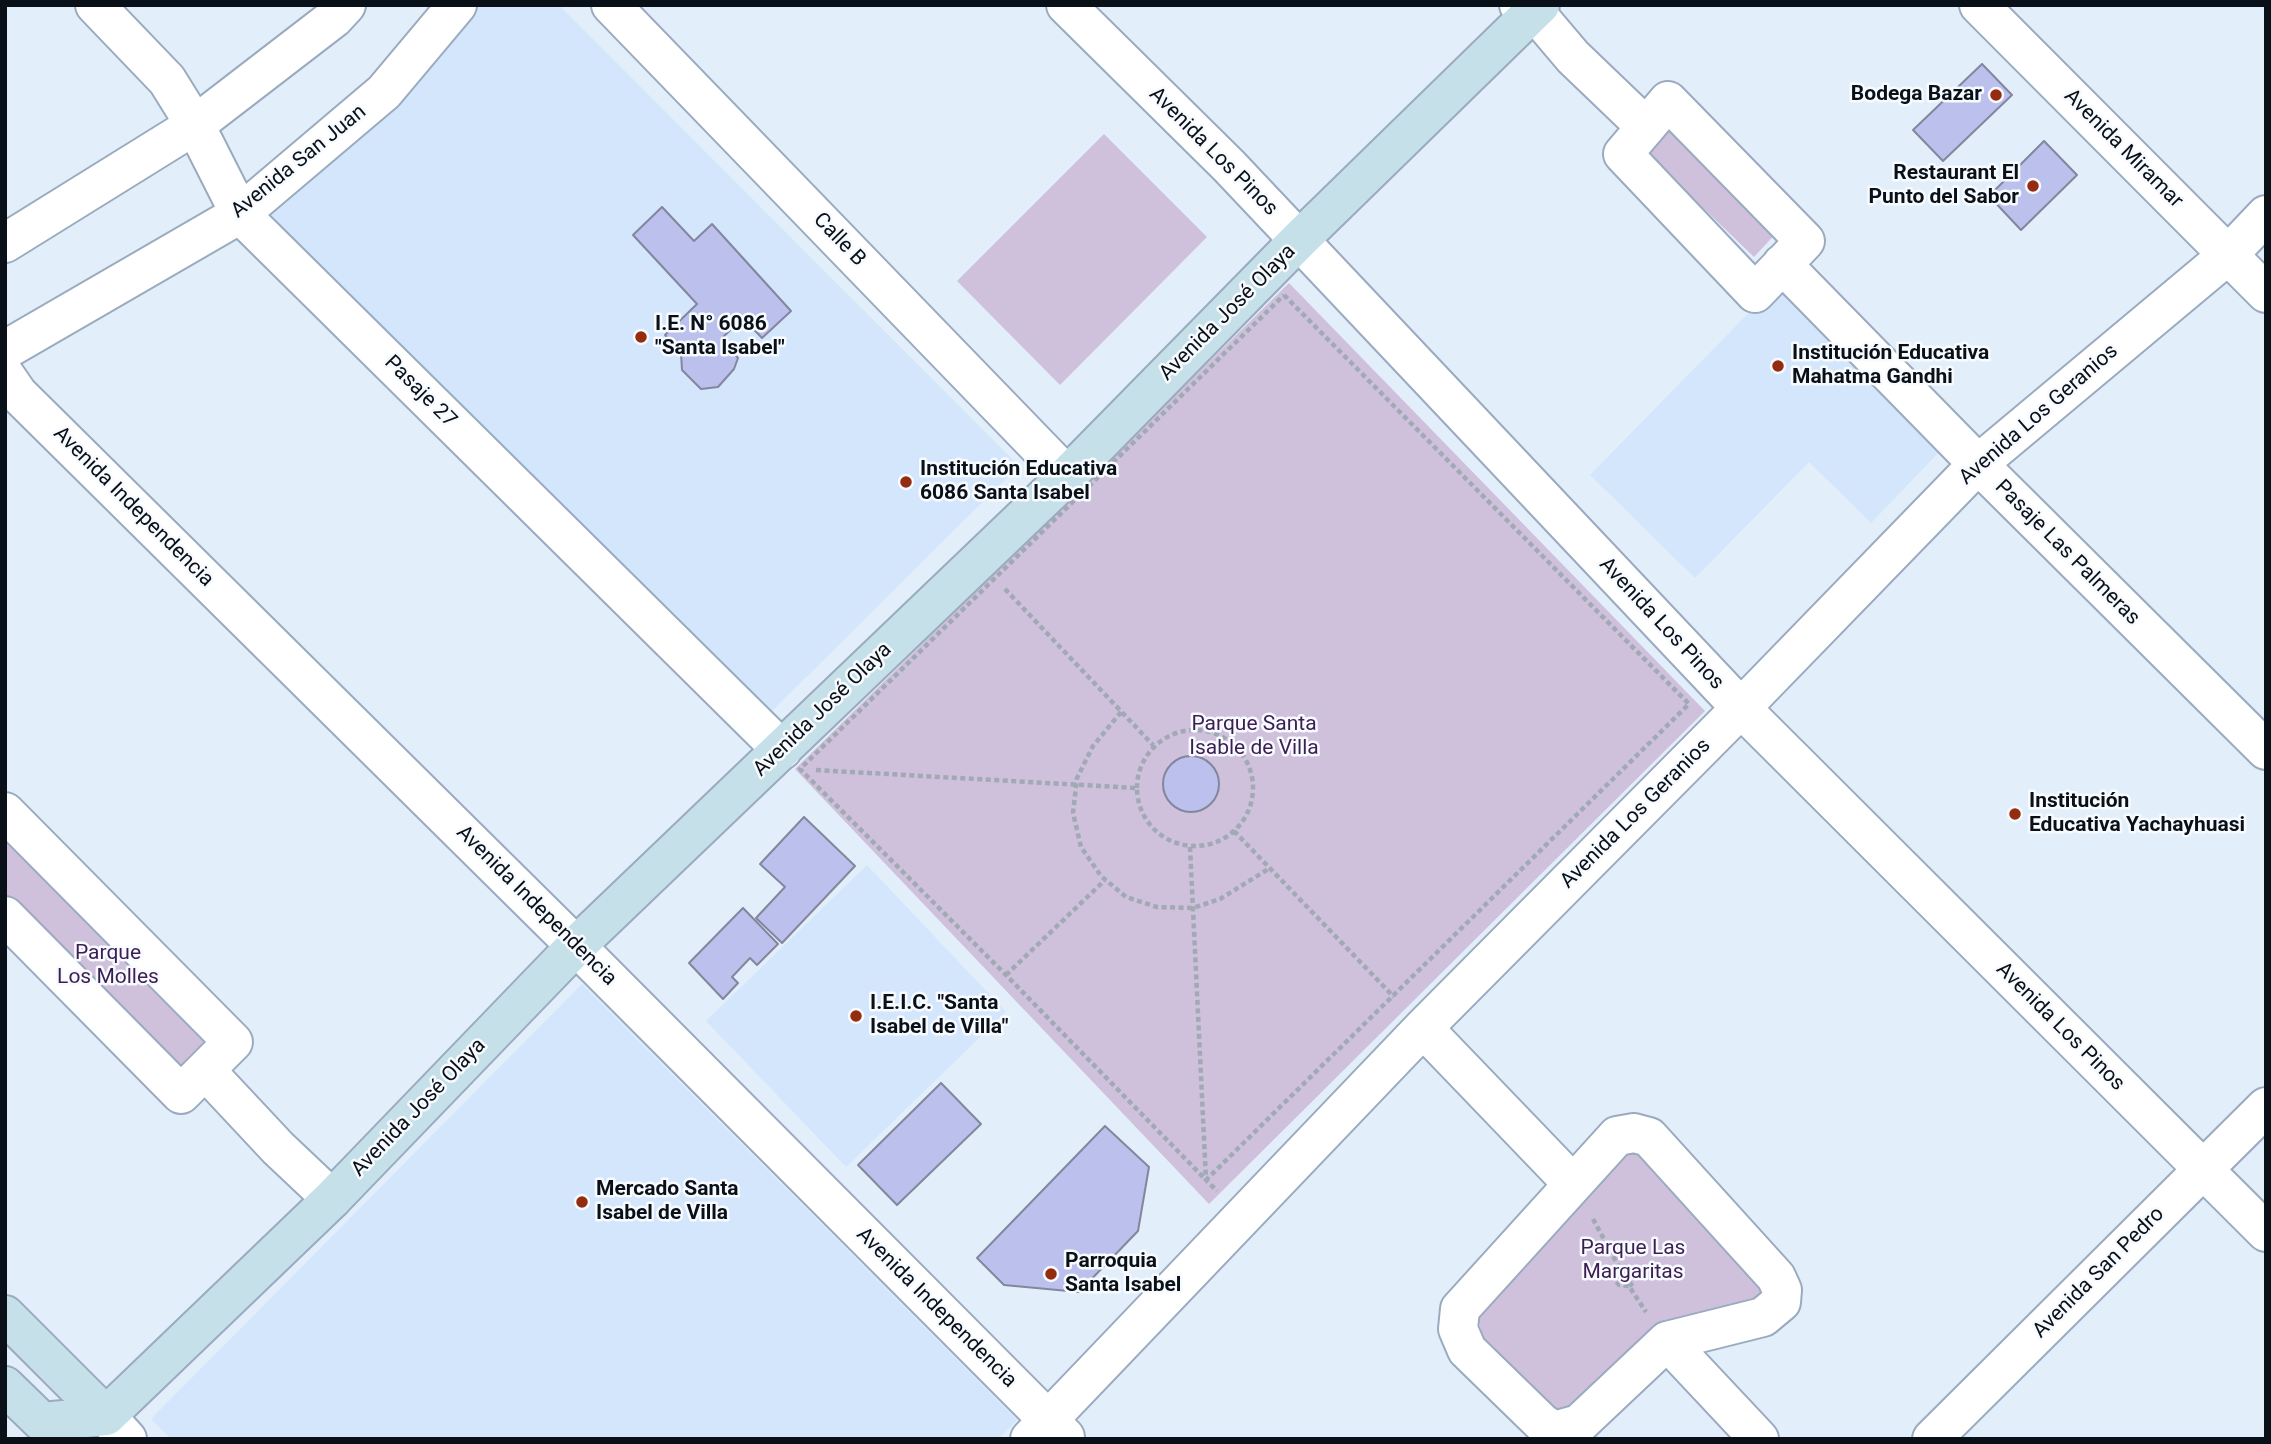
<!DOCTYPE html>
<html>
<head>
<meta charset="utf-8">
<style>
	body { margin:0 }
	#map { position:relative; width:2271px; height:1444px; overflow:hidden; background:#e3eefb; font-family:Roboto,sans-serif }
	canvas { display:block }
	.frame { position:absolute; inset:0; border:7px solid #0a1017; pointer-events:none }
</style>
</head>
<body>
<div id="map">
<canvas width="2271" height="1444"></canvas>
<div class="frame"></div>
</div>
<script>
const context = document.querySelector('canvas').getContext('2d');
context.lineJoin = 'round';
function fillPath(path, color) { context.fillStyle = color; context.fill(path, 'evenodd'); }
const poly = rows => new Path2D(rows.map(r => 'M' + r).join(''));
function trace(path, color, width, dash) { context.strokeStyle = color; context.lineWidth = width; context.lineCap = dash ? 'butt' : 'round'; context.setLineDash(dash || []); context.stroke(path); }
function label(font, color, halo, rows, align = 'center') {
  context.font = font + ' Roboto,sans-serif'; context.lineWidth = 5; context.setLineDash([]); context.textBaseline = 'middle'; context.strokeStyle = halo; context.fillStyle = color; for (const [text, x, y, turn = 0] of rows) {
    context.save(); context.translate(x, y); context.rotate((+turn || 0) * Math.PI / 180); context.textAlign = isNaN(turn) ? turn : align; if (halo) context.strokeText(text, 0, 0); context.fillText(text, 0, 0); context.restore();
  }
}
const built = poly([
	[479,5,559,5,1019,466,772,711,260,208,392,101],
	[1777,284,1943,448,1871,523,1809,462,1695,578,1590,475],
	[867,865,1006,1012,846,1167,706,1021],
	[582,984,1017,1420,998,1439,171,1439,151,1419]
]);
const green = poly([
	[1673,123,1781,228,1754,257,1645,152],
	[1104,134,1207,237,1060,385,957,281],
	[1289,283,1705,711,1209,1204,795,769],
	[5,828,211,1037,177,1070,5,896],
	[1636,1152,1762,1289,1759,1301,1568,1412,1556,1409,1482,1336,1479,1322,1482,1309,1619,1156]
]);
const building = poly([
	[1982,64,2012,95,1943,161,1913,130,1982,64],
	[2044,141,2077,175,2021,230,1989,196,2044,141],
	[662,207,694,241,712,224,791,311,762,338,743,318,721,339,738,358,734,369,718,387,701,389,682,370,681,353,665,335,697,304,633,235,662,207],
	'1163 784a28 28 0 1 1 56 0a28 28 0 1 1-56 0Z',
	[804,817,855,866,782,943,756,918,785,887,760,864,804,817],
	[743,908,778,944,757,965,750,958,732,977,738,983,723,999,689,963,743,908],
	[941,1083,981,1124,897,1205,858,1165,941,1083],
	[1105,1126,1149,1167,1138,1231,1079,1292,1004,1285,977,1258,1105,1126]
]);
const path = poly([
	[1284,295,1689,704,1206,1180,1006,975,800,769,1284,295],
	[1005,589,1153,745],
	[1121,712,1093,746,1077,778,1073,813,1081,847,1101,876,1126,897,1157,907,1193,908,1220,899,1270,868],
	'1137 788a58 58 0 1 1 116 0a58 58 0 1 1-116 0Z',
	[816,770,1136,788],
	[1234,831,1394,997],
	[1190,847,1206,1180,1217,1191],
	[1006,975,1105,880],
	[1593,1219,1619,1267],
	[1629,1286,1634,1282,1635,1272,1626,1266,1619,1267,1615,1273,1615,1280,1619,1285,1629,1286,1646,1312]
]);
const minor = poly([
	[95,5,167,80,195,125,240,214,782,750],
	[611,5,1067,476],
	[1066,5,1229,166,1741,708,2266,1232],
	[1519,5,1534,11,1573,57,1646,127],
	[1668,101,1805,241,1755,293,1623,154,1668,101],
	[1782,264,1978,464,2266,750],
	[5,375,18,394,576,946,1065,1437],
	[5,812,233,1042,181,1094,5,916],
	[1423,1028,1573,1184],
	[205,1070,278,1148,332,1199],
	[1634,1133,1649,1137,1776,1277,1782,1290,1781,1302,1763,1317,1667,1341,1579,1424,1554,1431,1542,1423,1467,1350,1458,1329,1460,1309,1617,1136,1634,1133],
	[1667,1341,1759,1439],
	[1030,1439,1423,1028,1741,708,1978,464,2228,255,2266,215],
	[1932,1439,2266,1107]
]);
const tertiary = poly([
	[1979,5,2266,293],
	[5,243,195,125,334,18,346,5],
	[5,350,240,214,384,92,457,5],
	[106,1416,127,1439]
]);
const secondary = poly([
	[5,1315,106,1416],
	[5,1386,42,1422,106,1416],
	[106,1416,332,1199,576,946,1067,476,1299,240,1540,5]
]);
const markers = [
	[1996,95,7,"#942d0f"],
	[2033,186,7,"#942d0f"],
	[641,337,7,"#942d0f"],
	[1778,366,7,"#942d0f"],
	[906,482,7,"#942d0f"],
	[2015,814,7,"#942d0f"],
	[856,1016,7,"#942d0f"],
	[582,1202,7,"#942d0f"],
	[1051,1274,7,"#942d0f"]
];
const poiNames = [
	["Bodega Bazar",1982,95,"right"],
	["Restaurant El",2019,174,"right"],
	["Punto del Sabor",2019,198,"right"],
	["I.E. N° 6086",655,325],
	["\"Santa Isabel\"",655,349],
	["Institución Educativa",1792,354],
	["Mahatma Gandhi",1792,378],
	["Institución Educativa",920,470],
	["6086 Santa Isabel",920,494],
	["Institución",2029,802],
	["Educativa Yachayhuasi",2029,826],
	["I.E.I.C. \"Santa",870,1004],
	["Isabel de Villa\"",870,1028],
	["Mercado Santa",596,1190],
	["Isabel de Villa",596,1214],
	["Parroquia",1065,1262],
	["Santa Isabel",1065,1286]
];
const streetNames = [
	["Avenida Miramar",2123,149,45],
	["Avenida Los Pinos",1213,152,45],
	["Avenida San Juan",299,162,-39],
	["Calle B",839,240,46],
	["Avenida José Olaya",1228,313,-45],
	["Pasaje 27",420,392,45],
	["Avenida Los Geranios",2039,415,-41],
	["Avenida Independencia",133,507,45],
	["Pasaje Las Palmeras",2067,553,45],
	["Avenida Los Pinos",1661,624,47],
	["Avenida José Olaya",823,710,-44],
	["Avenida Los Geranios",1636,814,-45],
	["Avenida Independencia",536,906,45],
	["Avenida Los Pinos",2060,1027,45],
	["Avenida José Olaya",419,1108,-46],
	["Avenida San Pedro",2099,1273,-45],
	["Avenida Independencia",936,1308,45]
];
const parkNames = [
	["Parque Santa",1254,725],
	["Isable de Villa",1254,749],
	["Parque",108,954],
	["Los Molles",108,978],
	["Parque Las",1633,1249],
	["Margaritas",1633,1273]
];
fillPath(built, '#d3e6fc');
fillPath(green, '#cfc0db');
fillPath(building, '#bbc0ec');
trace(building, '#83869d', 2);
trace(minor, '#9aabbf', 42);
trace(tertiary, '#9aabbf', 42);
trace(secondary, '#9aabbf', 42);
trace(path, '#a0a9b4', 4.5, [5, 3.5]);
trace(minor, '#fff', 38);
trace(tertiary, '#fff', 38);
trace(secondary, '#c5e0e8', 38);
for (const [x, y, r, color] of markers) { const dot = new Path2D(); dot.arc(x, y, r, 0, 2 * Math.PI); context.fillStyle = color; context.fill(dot); trace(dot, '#f7fbff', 2.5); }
label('bold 21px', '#0a1017', '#f7fbff', poiNames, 'left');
label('21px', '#0a1017', '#f7fbff', streetNames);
label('21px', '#3c1e51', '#f7fbff', parkNames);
</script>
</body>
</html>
